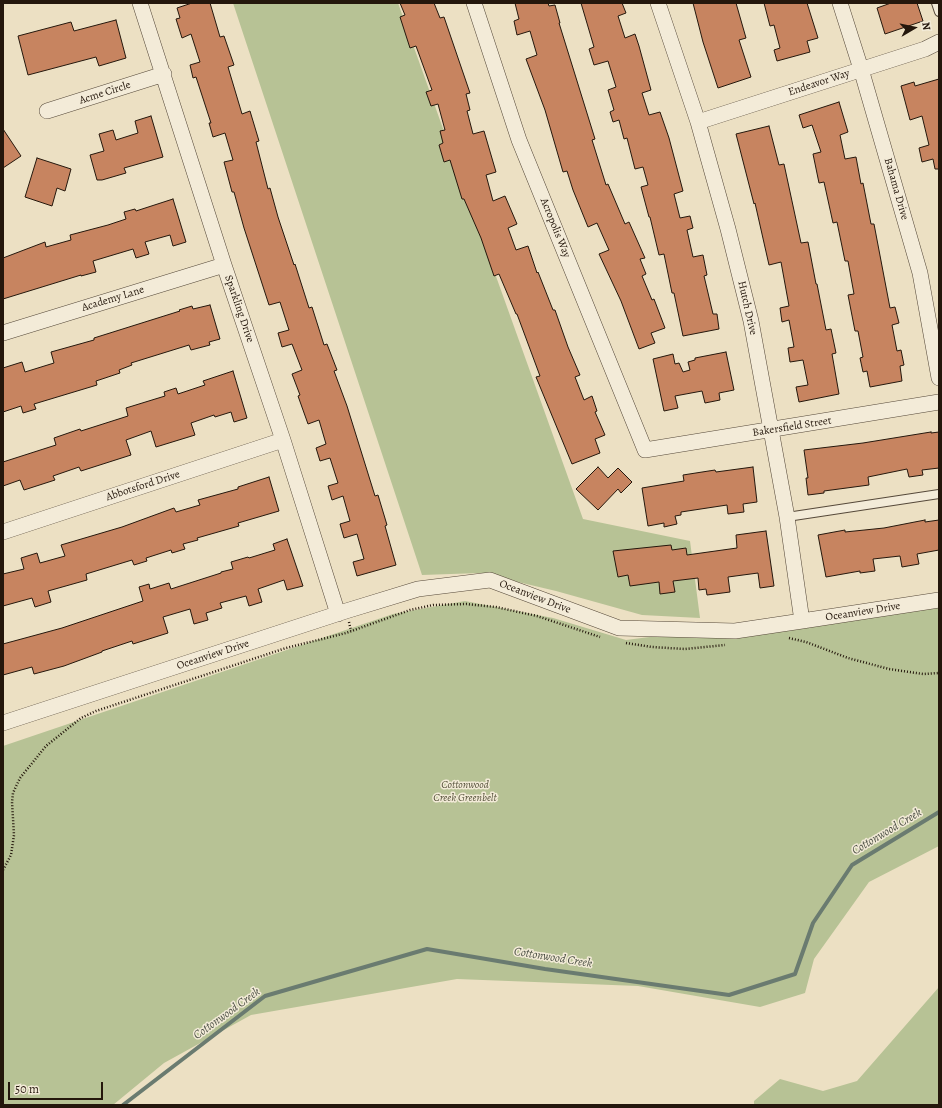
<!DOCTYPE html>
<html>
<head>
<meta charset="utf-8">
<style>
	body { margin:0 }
	#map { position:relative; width:942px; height:1108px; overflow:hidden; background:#ece0c3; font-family:Alegreya,serif }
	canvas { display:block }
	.frame { position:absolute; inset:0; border:4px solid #24170c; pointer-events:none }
	.north { position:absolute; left:894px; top:8px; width:40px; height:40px; -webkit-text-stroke:3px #f3ebd8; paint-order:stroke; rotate:81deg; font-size:11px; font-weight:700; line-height:16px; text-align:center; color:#24170c }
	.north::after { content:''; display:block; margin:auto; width:14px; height:18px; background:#24170c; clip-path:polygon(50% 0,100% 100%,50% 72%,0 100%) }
	.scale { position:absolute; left:8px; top:1082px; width:95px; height:18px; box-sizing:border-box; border:2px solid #24170c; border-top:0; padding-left:5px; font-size:12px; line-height:14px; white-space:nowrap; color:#24170c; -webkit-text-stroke:3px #f3ebd8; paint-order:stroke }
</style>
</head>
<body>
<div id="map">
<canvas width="942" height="1108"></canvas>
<div class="frame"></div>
<div class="north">N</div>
<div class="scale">50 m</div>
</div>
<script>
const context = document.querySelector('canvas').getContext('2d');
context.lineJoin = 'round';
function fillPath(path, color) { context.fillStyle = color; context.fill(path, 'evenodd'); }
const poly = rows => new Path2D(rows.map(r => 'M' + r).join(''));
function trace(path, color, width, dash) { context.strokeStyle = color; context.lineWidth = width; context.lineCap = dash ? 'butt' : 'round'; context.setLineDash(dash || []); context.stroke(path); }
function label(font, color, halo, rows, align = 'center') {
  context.font = font + ' Alegreya,serif'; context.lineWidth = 3; context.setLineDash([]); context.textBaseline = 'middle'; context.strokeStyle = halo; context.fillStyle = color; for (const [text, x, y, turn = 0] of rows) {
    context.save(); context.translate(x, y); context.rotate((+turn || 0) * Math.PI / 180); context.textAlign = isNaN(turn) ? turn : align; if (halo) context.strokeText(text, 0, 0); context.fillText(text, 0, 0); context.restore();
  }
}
const green = poly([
	[233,3,398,3,583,519,690,541,700,618,642,615,556,591,480,573,422,575],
	[939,600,939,846,869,882,814,959,805,993,760,1007,638,986,457,979,251,1015,164,1063,113,1105,3,1105,3,746,393,614,465,601,553,618,626,640],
	[939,987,939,1105,754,1105,754,1101,780,1079,823,1091,857,1081]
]);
const stream = poly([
	[123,1105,265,996,427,949,545,969,729,995,795,974,813,923,852,865,939,812]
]);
const building = poly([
	[192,3,210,3,220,37,224,36,234,65,228,67,242,114,250,111,259,141,256,142,268,189,270,188,278,217,294,265,295,264,309,308,312,307,324,345,327,344,337,370,334,371,347,406,375,496,378,495,387,525,385,526,396,565,357,576,353,562,364,559,357,534,344,538,340,524,350,521,343,496,332,500,328,486,338,483,330,458,320,461,316,448,326,444,319,420,308,424,298,396,300,395,292,374,302,370,292,344,282,347,278,333,289,330,280,302,269,305,244,228,234,192,232,192,224,162,233,160,225,133,213,137,209,123,211,123,196,77,193,78,190,65,200,62,191,34,182,38,176,19,180,18,177,8,192,3],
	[400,3,434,3,440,18,444,17,470,93,466,94,470,110,467,111,473,134,484,131,496,172,486,175,493,201,505,196,517,224,508,228,516,250,528,246,537,273,538,272,553,310,555,310,568,347,580,375,575,377,584,400,592,396,597,411,595,412,605,435,595,439,600,453,572,464,536,377,540,376,517,314,516,314,499,274,494,276,481,238,464,199,462,199,450,160,444,162,439,145,443,143,440,131,445,130,438,104,431,106,426,92,432,90,416,46,410,48,400,17,405,15,400,3],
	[515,3,548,3,549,6,555,5,560,23,559,23,595,139,592,140,606,185,608,184,625,224,629,222,645,258,640,259,646,274,642,276,652,300,654,299,665,328,651,333,655,343,639,349,621,301,599,254,609,250,597,223,588,227,573,190,567,171,563,172,545,110,526,59,537,55,530,31,517,35,514,21,519,19,515,3],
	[581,3,622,3,626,13,618,16,625,38,635,34,639,46,651,90,642,93,649,115,660,112,669,138,683,191,674,194,680,218,690,216,693,228,687,230,693,257,703,255,707,275,704,276,713,314,717,314,719,329,683,336,674,293,672,293,664,254,659,255,650,217,649,217,641,187,648,185,643,167,635,169,627,138,624,139,619,120,613,122,610,112,614,110,608,90,616,87,608,61,594,65,589,49,594,47,581,3],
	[693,3,736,3,746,38,739,40,751,77,718,88,703,42,693,3],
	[764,3,807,3,818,38,807,41,810,52,777,61,774,50,780,48,774,25,770,26,764,3],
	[891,3,917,3,923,21,885,34,877,8,891,3],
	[116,20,126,58,99,66,96,57,28,75,18,36,71,22,74,31,116,20],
	[939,79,939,169,935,169,933,159,922,162,919,148,929,145,922,116,910,120,901,86,914,82,915,86,939,79],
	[839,102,848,132,840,135,845,159,856,157,861,184,863,183,871,224,874,224,890,308,895,307,899,323,892,325,897,351,901,350,904,365,900,366,902,381,870,387,867,371,863,372,860,358,863,357,858,331,855,331,848,295,854,294,848,261,845,261,837,222,833,223,824,182,819,183,813,154,821,152,812,125,803,128,799,115,839,102],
	[151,116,163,157,124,168,126,173,102,180,97,180,90,155,104,151,99,134,113,130,116,140,138,133,135,121,151,116],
	[769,126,779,165,784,164,801,243,808,242,816,284,817,284,826,330,831,329,836,353,832,354,839,394,799,402,796,387,808,385,803,360,790,362,788,348,794,347,789,320,782,322,780,308,789,306,781,262,769,265,755,203,754,204,736,134,769,126],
	[3,129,21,156,3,168,3,129],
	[37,158,71,169,65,191,57,188,52,206,25,197,37,158],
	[173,199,186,242,173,246,170,235,145,242,149,254,136,258,133,249,93,261,96,272,81,276,81,275,3,299,3,258,45,242,46,247,71,240,70,235,108,225,126,219,124,212,135,209,136,211,173,199],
	[210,305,220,339,209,342,210,345,191,350,189,345,131,363,132,365,119,370,120,373,96,381,97,385,34,404,36,409,23,413,21,406,3,412,3,368,22,362,25,372,54,363,51,352,94,340,94,338,180,311,179,310,192,306,193,309,210,305],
	[726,352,734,390,719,393,720,400,705,403,702,391,675,396,678,408,664,411,653,359,673,354,675,364,679,363,683,372,690,370,688,362,695,360,695,358,726,352],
	[233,371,247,418,234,422,231,412,215,417,214,415,191,423,195,435,156,447,151,431,126,440,131,455,81,471,79,467,53,476,55,480,24,490,20,480,3,486,3,462,56,445,54,438,80,429,81,431,128,416,126,408,165,396,164,392,176,388,178,394,205,385,203,381,233,371],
	[931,432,931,433,939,432,939,468,922,470,923,475,909,477,907,469,868,477,869,485,824,491,824,493,808,495,806,478,808,478,804,450,863,443,931,432],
	[598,467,608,478,618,468,632,482,621,493,618,489,598,510,576,489,598,467],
	[753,467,757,502,743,504,744,512,728,514,727,505,681,512,681,515,675,516,677,524,664,527,664,523,648,526,642,488,684,481,683,475,715,470,716,472,753,467],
	[269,477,279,511,238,523,239,526,197,538,198,540,183,544,185,549,172,553,171,550,146,558,147,561,134,565,132,560,86,574,87,580,48,591,51,602,35,607,32,598,3,606,3,574,24,569,21,558,37,553,40,563,65,556,61,545,122,527,174,508,176,512,200,505,198,500,238,489,238,487,269,477],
	[925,520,925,522,939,520,939,550,917,554,919,564,902,567,900,556,873,559,875,571,860,573,860,571,826,577,818,535,845,530,845,532,884,528,925,520],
	[766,531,774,586,760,588,758,573,728,577,730,592,707,595,706,589,699,590,698,578,673,581,675,592,660,594,659,582,630,586,628,575,618,577,613,551,671,545,672,550,686,548,687,555,737,548,736,535,766,531],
	[287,539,303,586,287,590,284,580,258,589,262,602,249,606,246,596,220,603,222,608,206,613,208,620,194,624,190,609,163,617,168,633,133,644,132,641,102,651,102,652,64,666,34,674,32,667,3,675,3,644,62,628,143,601,139,587,149,584,150,589,169,583,171,589,221,573,221,572,233,569,231,562,248,557,249,558,275,550,273,544,287,539]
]);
const path = poly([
	[349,622,351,631],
	[789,638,806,642,848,658,889,669,923,674,939,673],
	[626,643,652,647,685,649,725,645],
	[3,870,11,855,14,835,12,802,13,793,20,778,46,746,81,718,96,711,286,648,346,633,410,610,433,605,466,604,496,607,537,616,600,637]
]);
const lane = poly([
	[936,3,939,12],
	[787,517,939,494]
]);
const street = poly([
	[140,3,224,265,283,440,338,614],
	[474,3,519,140,645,450,939,402],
	[658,3,698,122,728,229,751,321,787,517,802,621],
	[840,3,861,69,920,273,939,378],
	[47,111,164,74],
	[698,122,925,49,939,42],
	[3,333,224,265],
	[3,532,283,440],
	[3,723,346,611,418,589,490,580,619,628,735,631,802,621,939,600]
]);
const streetNames = [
	["Endeavor Way",819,83,-18],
	["Acme Circle",105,93,-18],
	["Bahama Drive",896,189,74],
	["Acropolis Way",555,228,68],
	["Academy Lane",113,299,-17],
	["Hutch Drive",747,308,77],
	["Sparkling Drive",239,309,71],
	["Bakersfield Street",792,427,-9],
	["Abbotsford Drive",143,486,-18],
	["Oceanview Drive",535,597,21],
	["Oceanview Drive",863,612,-9],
	["Oceanview Drive",213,655,-18]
];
const parkNames = [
	["Cottonwood",465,785],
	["Creek Greenbelt",465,798]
];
const waterNames = [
	["Cottonwood Creek",887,832,-31],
	["Cottonwood Creek",553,958,9],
	["Cottonwood Creek",227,1014,-36]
];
fillPath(green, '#b7c295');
trace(stream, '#6a7b70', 4);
fillPath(building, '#c78460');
trace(building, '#24170c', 1);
trace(lane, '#56493a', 10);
trace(street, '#56493a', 16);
trace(path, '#24170c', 2.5, [1, 2]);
trace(lane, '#f3ebd8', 8);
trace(street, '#f3ebd8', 15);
label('11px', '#24170c', '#f3ebd8', streetNames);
label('italic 11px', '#57533c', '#f3ebd8', parkNames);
label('italic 12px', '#4d5146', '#f3ebd8', waterNames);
</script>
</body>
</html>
